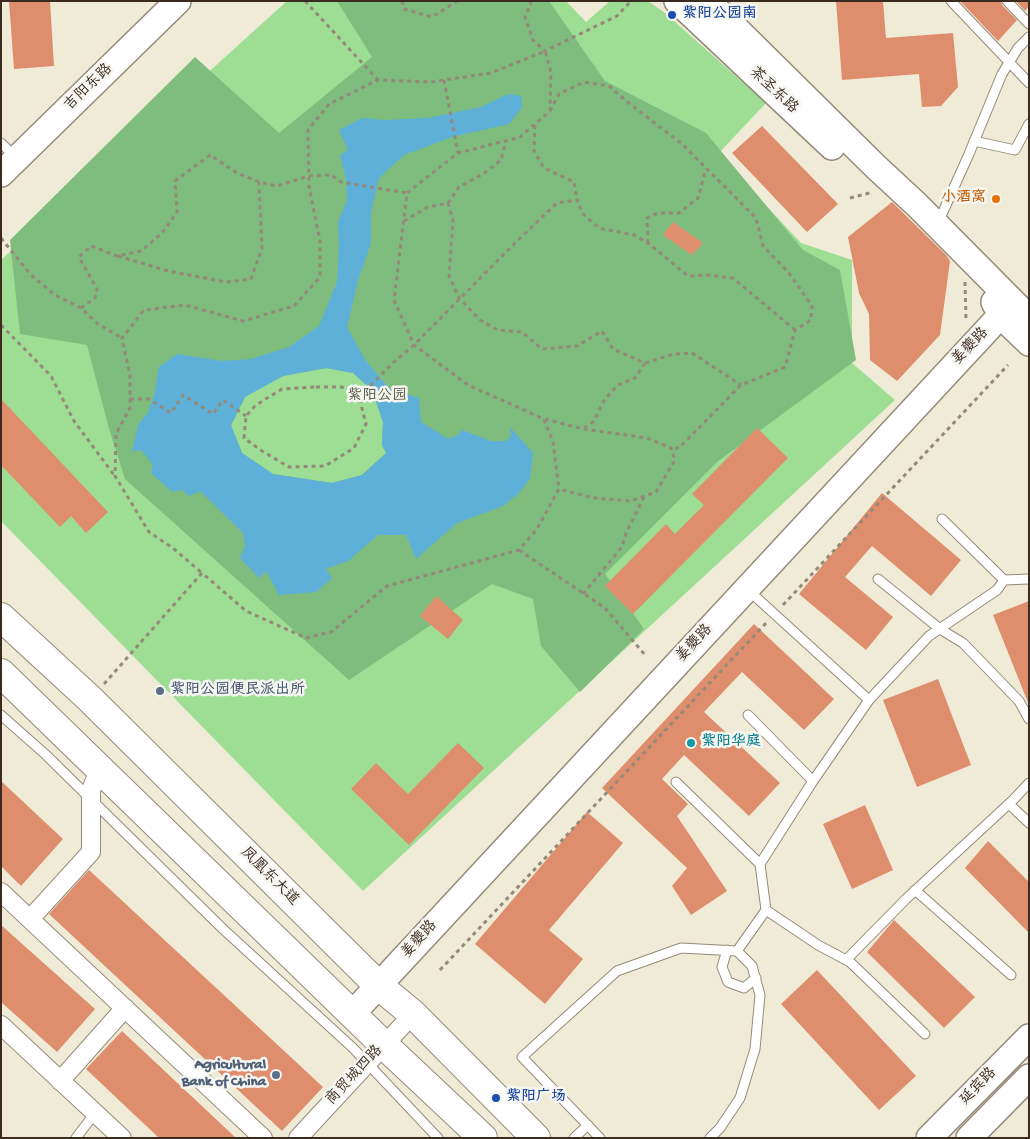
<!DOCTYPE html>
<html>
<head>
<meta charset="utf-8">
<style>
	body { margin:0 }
	#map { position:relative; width:1030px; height:1139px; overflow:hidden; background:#efebd6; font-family:"Gochi Hand",sans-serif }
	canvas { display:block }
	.frame { position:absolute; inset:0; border:2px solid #3b2a1e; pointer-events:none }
</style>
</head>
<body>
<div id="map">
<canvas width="1030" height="1139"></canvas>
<div class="frame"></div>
</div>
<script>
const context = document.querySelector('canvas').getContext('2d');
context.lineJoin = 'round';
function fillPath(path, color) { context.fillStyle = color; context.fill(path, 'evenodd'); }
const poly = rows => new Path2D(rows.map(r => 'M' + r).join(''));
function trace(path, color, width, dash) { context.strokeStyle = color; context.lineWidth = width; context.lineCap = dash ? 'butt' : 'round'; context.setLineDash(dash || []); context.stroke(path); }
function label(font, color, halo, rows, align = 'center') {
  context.font = font + ' "Gochi Hand","LXGW WenKai TC",sans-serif'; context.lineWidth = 5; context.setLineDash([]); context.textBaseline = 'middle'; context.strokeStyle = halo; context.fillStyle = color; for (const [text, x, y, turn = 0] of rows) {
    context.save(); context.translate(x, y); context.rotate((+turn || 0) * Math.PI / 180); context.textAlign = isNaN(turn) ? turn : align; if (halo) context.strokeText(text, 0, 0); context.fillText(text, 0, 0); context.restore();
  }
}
const green = poly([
	[287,1,566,1,586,22,610,1,648,1,665,13,766,103,718,154,801,243,852,260,852,363,895,400,363,891,1,521,1,260]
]);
const forest = poly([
	[337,1,549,1,605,81,706,133,803,250,840,270,856,360,717,462,605,574,644,629,580,692,541,646,533,599,492,584,349,680,125,479,108,425,87,345,20,334,10,240,195,57,279,133,372,57],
	[326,368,353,373,372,390,383,422,382,445,386,453,362,475,332,483,273,474,242,453,231,426,245,397,283,376]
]);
const water = poly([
	[508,94,521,96,522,108,509,124,452,137,404,155,379,178,371,212,371,243,358,281,347,327,366,361,389,388,419,398,421,422,448,439,458,435,462,430,491,441,506,441,511,436,510,427,533,453,530,479,519,493,503,506,457,523,416,559,406,535,378,535,348,561,326,569,332,578,316,592,279,595,266,571,259,578,240,558,245,546,243,533,200,491,189,496,182,490,172,492,151,473,153,465,141,450,132,452,138,425,148,412,154,396,159,367,177,354,222,361,251,359,289,347,319,326,337,282,339,246,338,222,347,200,346,178,340,155,348,150,339,130,362,118,385,120,428,118,481,107],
	[326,368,353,373,372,390,383,422,382,445,386,453,362,475,332,483,273,474,242,453,231,425,245,397,283,376]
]);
const building = poly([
	[9,1,50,1,54,66,14,69],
	[836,1,883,1,886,38,953,33,958,87,941,106,922,107,919,74,842,80],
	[960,1,1001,1,1002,5,1017,20,998,41],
	[1016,1,1029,1,1029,6,1025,11],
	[762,126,838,204,807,232,732,153],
	[892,202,946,255,950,261,940,335,897,381,870,360,869,314,859,293,848,237],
	[673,222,703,243,692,255,663,235],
	[1,399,108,512,86,533,71,516,60,527,1,465],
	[757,428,788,458,633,614,605,586,666,524,675,534,704,505,692,494],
	[882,493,961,560,931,596,872,546,845,577,893,617,866,650,799,594],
	[436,596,463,620,448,639,420,616],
	[1029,601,1029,705,993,615],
	[754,624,834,699,804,730,742,672,704,712,780,783,749,816,684,755,662,779,688,804,677,816,727,891,691,915,672,886,687,868,602,788],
	[938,679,971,765,917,787,883,700],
	[458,743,484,768,409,845,351,789,376,763,408,794],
	[1,781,63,839,21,886,1,866],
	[865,805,893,870,852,889,823,824],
	[587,812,623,843,549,930,583,959,545,1004,475,944],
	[988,841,1029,882,1029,933,965,868],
	[89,870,323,1087,282,1131,49,914],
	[894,920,975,997,944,1028,867,952],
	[1,925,95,1009,57,1052,1,1002],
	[817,970,916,1076,879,1110,781,1004],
	[122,1031,236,1138,159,1138,86,1069]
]);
const path = poly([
	[305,1,378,80],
	[402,1,404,9,432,17,457,1],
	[530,1,531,3,525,17,533,40,545,51,617,16,631,1],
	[444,80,458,153],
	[550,111,559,94,584,82,609,86,630,104,682,144,756,218,763,246,789,273,812,306,811,320,795,330,785,367,741,385,679,448,671,448],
	[535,125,534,151,544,168,574,182,577,200],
	[850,198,873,192],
	[448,203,453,220,449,276,459,298,480,320,498,330,522,332,542,349,577,346,602,331,613,349,645,363,674,354,692,353,741,385],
	[404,221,428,207,448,203,459,187,483,174,501,160,506,141],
	[1,238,31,275,55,295,81,308,98,324,122,338],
	[648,243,647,218,658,213,679,213,698,198,706,169],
	[118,256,168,271,226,282,251,279,262,248,259,182],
	[965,282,966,319],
	[81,308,95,298,97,289,79,257,91,246,117,256,141,251,162,233,177,212,175,181,210,155,237,173,259,182,277,186,309,176,331,175,341,182,407,193],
	[1,325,51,376,74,421,114,475],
	[316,387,342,387,359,397,366,424,354,448,325,466,289,467,262,451,244,438,246,416,256,405,282,389,316,387],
	[359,397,395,361,414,345,515,243,557,203,577,200,583,214,599,228,634,235,648,243,688,276,708,275,733,278,795,330],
	[130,399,149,399,171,413,183,395,213,414,223,400,246,416],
	[545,419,583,429,647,438,671,448,675,460,656,492,631,501,593,498,559,489],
	[584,428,593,422,605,399,618,385,635,378,645,363],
	[519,550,605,608,645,655],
	[583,594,622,547,626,533,644,497],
	[783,605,1008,365],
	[104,684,202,573,246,611,306,638,331,632,387,586,519,550,537,529,559,489,553,442,544,419,468,385,414,345,394,300,407,193,458,153,520,137,550,111,551,72,545,51,491,73,431,82,378,80,329,104,308,130,309,186,320,241,320,277,294,306,243,321,185,305,144,310,122,338,130,376,130,408,116,434,115,476,149,532,174,549,202,573],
	[440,970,767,622]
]);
const lane = poly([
	[951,1,1029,83],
	[1007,1,1029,24],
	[974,141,1015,150,1029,124],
	[1,143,15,157],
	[938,223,969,154,1002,74,1018,48,1029,37],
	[878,579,940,629,963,643,1019,701,1029,719],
	[1004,580,1029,579],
	[747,589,869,700],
	[1,715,45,754,223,929,353,1048,438,1138],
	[748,715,813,781],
	[676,782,760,864],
	[1009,804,1029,823],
	[915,890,1011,975],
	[766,910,818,945,850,962,925,1034],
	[727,950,722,967,728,982,744,988,756,978],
	[737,951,766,910,760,864,813,781,869,700,929,636,997,590,1004,580,942,519],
	[846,960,906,899,1013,800,1029,783],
	[76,1138,95,1113],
	[574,1138,588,1125],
	[600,1138,522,1057,617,971,681,948,737,951,752,966,760,995,755,1049,740,1098,720,1128,710,1138]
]);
const street = poly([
	[1,892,263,1138],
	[30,919,91,852,91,790,100,768],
	[1,1025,122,1138],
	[60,1081,125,1008],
	[298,1138,413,1014]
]);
const secondary = poly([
	[677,1,832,147],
	[708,1,876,167,917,205,1029,318],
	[1,174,178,1],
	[994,302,1001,316,1029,343],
	[353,1013,1013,302],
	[929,1138,1029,1037],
	[969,1138,1029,1077]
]);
const primary = poly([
	[1,617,90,699,379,986,413,1014,536,1138],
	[1,673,384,1045,483,1138]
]);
const markers = [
	[672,15,5,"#1a4fb4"],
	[996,199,5,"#e8710a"],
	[160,691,5,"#5c6f8a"],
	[691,743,5,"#0f9aa8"],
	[276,1075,5,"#5c6f8a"],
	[496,1098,5,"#1a4fb4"]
];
const transitNames = [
	["紫阳公园南",682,15],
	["紫阳广场",506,1098]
];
const streetNames = [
	["吉阳东路",89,88,-44],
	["茶圣东路",773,91,43],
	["姜夔路",971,347,-46],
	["姜夔路",695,644,-47],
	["凤凰东大道",269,877,45],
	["姜夔路",420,940,-48],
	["商贸城四路",355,1076,-47],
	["延宾路",979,1087,-46]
];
const foodNames = [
	["小酒窝",986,199]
];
const parkNames = [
	["紫阳公园",377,397]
];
const serviceNames = [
	["紫阳公园便民派出所",170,691],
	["Agricultural",266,1066,"right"],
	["Bank of China",266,1083,"right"]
];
const cultureNames = [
	["紫阳华庭",701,743]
];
fillPath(green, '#9dde94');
fillPath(forest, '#7ebd7e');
fillPath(water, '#5eb0d9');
fillPath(building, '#de8e6d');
trace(lane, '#958a7a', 11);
trace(street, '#958a7a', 20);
trace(secondary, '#958a7a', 28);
trace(primary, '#958a7a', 30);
trace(path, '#958a7a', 3, [4, 4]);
trace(lane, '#fff', 9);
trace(street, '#fff', 18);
trace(secondary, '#fff', 25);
trace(primary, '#fff', 28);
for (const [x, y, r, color] of markers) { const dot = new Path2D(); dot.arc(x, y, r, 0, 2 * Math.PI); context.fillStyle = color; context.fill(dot); trace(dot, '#f6f6f2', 2); }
label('bold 15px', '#164399', '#f6f6f2', transitNames, 'left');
label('15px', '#3b2a1e', '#f6f6f2', streetNames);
label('bold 15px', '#c56008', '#f6f6f2', foodNames, 'right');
label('15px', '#54573c', '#f6f6f2', parkNames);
label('bold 15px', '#4e5e75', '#f6f6f2', serviceNames, 'left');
label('bold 15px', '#0d838f', '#f6f6f2', cultureNames, 'left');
</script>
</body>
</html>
